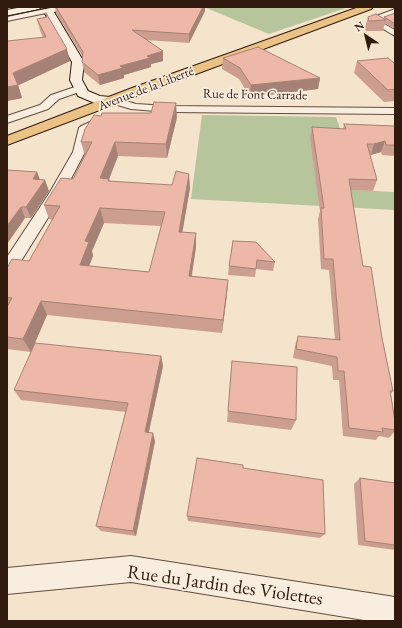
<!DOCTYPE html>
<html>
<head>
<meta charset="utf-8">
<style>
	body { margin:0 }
	#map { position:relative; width:402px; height:628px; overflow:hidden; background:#f5e4cc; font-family:"EB Garamond",serif }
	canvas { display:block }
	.frame { position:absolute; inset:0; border:8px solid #311b0e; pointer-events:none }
	.north { position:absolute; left:346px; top:16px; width:40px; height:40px; -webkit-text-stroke:3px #f8edde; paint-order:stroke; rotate:325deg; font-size:11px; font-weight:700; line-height:16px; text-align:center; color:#311b0e }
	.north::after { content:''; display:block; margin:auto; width:14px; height:18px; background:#311b0e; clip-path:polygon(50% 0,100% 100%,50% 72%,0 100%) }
</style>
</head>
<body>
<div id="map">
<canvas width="402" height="628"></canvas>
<div class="frame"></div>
<div class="north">N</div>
</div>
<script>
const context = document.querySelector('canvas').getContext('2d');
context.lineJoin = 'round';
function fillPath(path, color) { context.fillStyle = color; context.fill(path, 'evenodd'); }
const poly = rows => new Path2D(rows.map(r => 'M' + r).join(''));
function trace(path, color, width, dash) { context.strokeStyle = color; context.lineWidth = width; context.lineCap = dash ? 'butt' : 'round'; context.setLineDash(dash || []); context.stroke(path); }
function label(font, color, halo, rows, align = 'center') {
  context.font = font + ' "EB Garamond",serif'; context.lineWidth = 3.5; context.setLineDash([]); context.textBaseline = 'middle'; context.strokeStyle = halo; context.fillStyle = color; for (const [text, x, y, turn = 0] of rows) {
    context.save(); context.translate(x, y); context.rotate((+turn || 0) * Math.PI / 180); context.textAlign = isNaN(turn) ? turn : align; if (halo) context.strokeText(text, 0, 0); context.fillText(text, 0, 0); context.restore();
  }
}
const green = poly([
	[204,7,349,7,269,34],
	[202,115,336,117,342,134,317,188,395,192,395,210,191,199]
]);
const street = poly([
	[48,8,51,8,51,12,7,21,7,17,48,8],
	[395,9,395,14,379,21,395,30,395,36,371,22,371,18,395,9],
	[81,85,85,86,86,88,85,90,59,99,48,109,7,123,7,116,40,105,51,95,81,85],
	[115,98,136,104,168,106,395,108,395,114,168,112,131,109,111,103,110,101,111,99,115,98],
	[108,114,112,115,114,117,112,119,90,130,85,152,64,192,13,274,7,276,7,257,50,192,73,152,79,128,81,126,108,114],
	[131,556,395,597,395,621,370,621,131,582,7,594,7,568,131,556]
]);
const secondary = poly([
	[22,7,41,7,39,9,7,16,7,10,22,7],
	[49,7,69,7,67,9,54,12,84,62,82,80,88,91,100,96,120,98,122,101,120,104,97,104,78,96,70,80,72,62,43,10,49,7]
]);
const primary = poly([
	[359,7,373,7,371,9,142,94,7,145,7,136,132,88,359,7]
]);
const tram = poly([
	[7,16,53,7]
]);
const wall = poly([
	[55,7,203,7,205,11,189,43,146,40,163,61,151,64,151,67,124,75,124,78,100,85,84,72,82,62,83,57,56,13],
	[395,13,395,29,385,23,383,31,366,31,365,28,368,17,383,18,384,17],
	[37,19,70,61,18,85,22,98,7,101,43,38,40,30],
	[223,58,320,78,318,89,250,97,239,79,222,69],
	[357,61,395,63,395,101,384,102,354,73],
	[101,116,177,117,167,158,118,156,109,179,110,181,190,188,182,232,196,233,196,247,192,276,228,280,227,294,222,333,47,315,31,352,7,349,7,268,29,261,53,220,49,219,44,205,73,179,85,156,81,142],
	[104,223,161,226,149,272,89,266,93,256,92,251],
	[344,124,395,126,395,156,382,155,381,152,370,155,377,180,373,191,351,190,363,266,382,338,393,391,391,394,395,421,395,431,389,438,379,436,376,440,343,436,339,380,333,380,332,366,293,358,295,346,298,336,335,340,329,270,321,269,318,219,320,211,310,138,312,127,343,129],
	[7,170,37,172,40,180,49,191,31,218,25,218,7,244],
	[233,241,275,262,273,271,256,269,255,277,228,275,229,266],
	[161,356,163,366,149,432,155,441,136,536,101,531,96,526,126,412,21,400,14,390],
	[232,361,296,420,291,430,227,422],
	[243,468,325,534,320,538,188,521,187,516],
	[360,478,395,483,395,550,358,545,354,484]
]);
const shadedWall = poly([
	[7,7,15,7,7,9],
	[203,7,205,7,205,11,189,43,189,34],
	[67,49,70,61,17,86,18,85,22,98,7,101,7,87,13,73],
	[163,51,163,61,151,64,151,67,124,75,124,78,100,85,98,75,147,56],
	[320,78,318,89,250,97,251,85],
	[176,103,177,117,167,158,166,144],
	[385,141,381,152,371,155,374,144],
	[115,142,118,156,104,192,100,178],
	[37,172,41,183,33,179],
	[189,174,190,188,180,246,179,232],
	[45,180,49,191,31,218,26,207],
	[21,207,25,218,7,244,7,226],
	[100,208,104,223,92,251,93,256,84,279,80,265,85,241],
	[196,233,196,247,189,290,189,276],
	[228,280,227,294,222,333,223,320],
	[41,301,47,315,31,352,23,339],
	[161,356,163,366,147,440,145,432],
	[153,433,155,441,136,536,133,531]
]);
const building = poly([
	[56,7,203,7,189,34,132,30,163,51,147,56,150,58,120,66,123,68,98,75,82,62,83,52,56,7],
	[46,13,67,49,13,73,18,85,7,87,7,41,46,37,37,19,47,17,46,13],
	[395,13,395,24,384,17,395,13],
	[376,14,386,20,369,21,368,17,376,14],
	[258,47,320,78,251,85,240,68,223,58,258,47],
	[388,58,394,63,395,63,395,89,388,90,357,61,388,58],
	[154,102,176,103,166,144,115,142,100,178,109,179,108,181,172,185,176,171,189,174,179,232,196,233,189,276,228,280,223,320,41,301,23,339,7,337,7,307,12,298,7,297,7,268,12,259,29,261,60,206,44,205,61,178,73,179,92,142,81,142,85,129,94,115,101,116,102,113,151,113,154,102],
	[100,208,165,212,149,272,80,265,89,242,85,241,100,208],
	[344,124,395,126,395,145,386,145,385,141,374,144,367,144,377,180,349,179,363,266,371,267,382,338,393,391,390,391,395,421,395,430,382,428,383,432,349,428,344,371,338,371,337,357,296,349,298,336,340,340,333,259,324,259,321,208,324,208,312,127,346,129,344,124],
	[7,170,37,172,33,179,45,180,26,207,21,207,7,226,7,170],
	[233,241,256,242,275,262,257,260,256,269,229,266,233,241],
	[35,343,161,356,145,432,153,433,133,531,96,526,128,403,14,390,35,343],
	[232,361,297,367,296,420,228,411,232,361],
	[197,458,243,465,243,468,323,480,325,534,187,516,197,458],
	[360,478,395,483,395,545,365,541,360,478]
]);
const farStreetnames = [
	["Avenue de la Liberté",146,89,-21],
	["Rue de Font Carrade",255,95,1]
];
const nearStreetnames = [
	["Rue du Jardin des Violettes",225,586,8]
];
fillPath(green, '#b6c59c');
trace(street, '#624d3e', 2);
trace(secondary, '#311b0e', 2);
trace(primary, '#311b0e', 2);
fillPath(street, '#f8edde');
fillPath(secondary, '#f8edde');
fillPath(primary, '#eac286');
trace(tram, '#311b0e', 1);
fillPath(wall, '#cc9e90');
fillPath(shadedWall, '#a68175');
fillPath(building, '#edb8a7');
trace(building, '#a68175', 1);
label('13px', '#311b0e', '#f8edde', farStreetnames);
label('19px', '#311b0e', '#f8edde', nearStreetnames);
</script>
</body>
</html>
